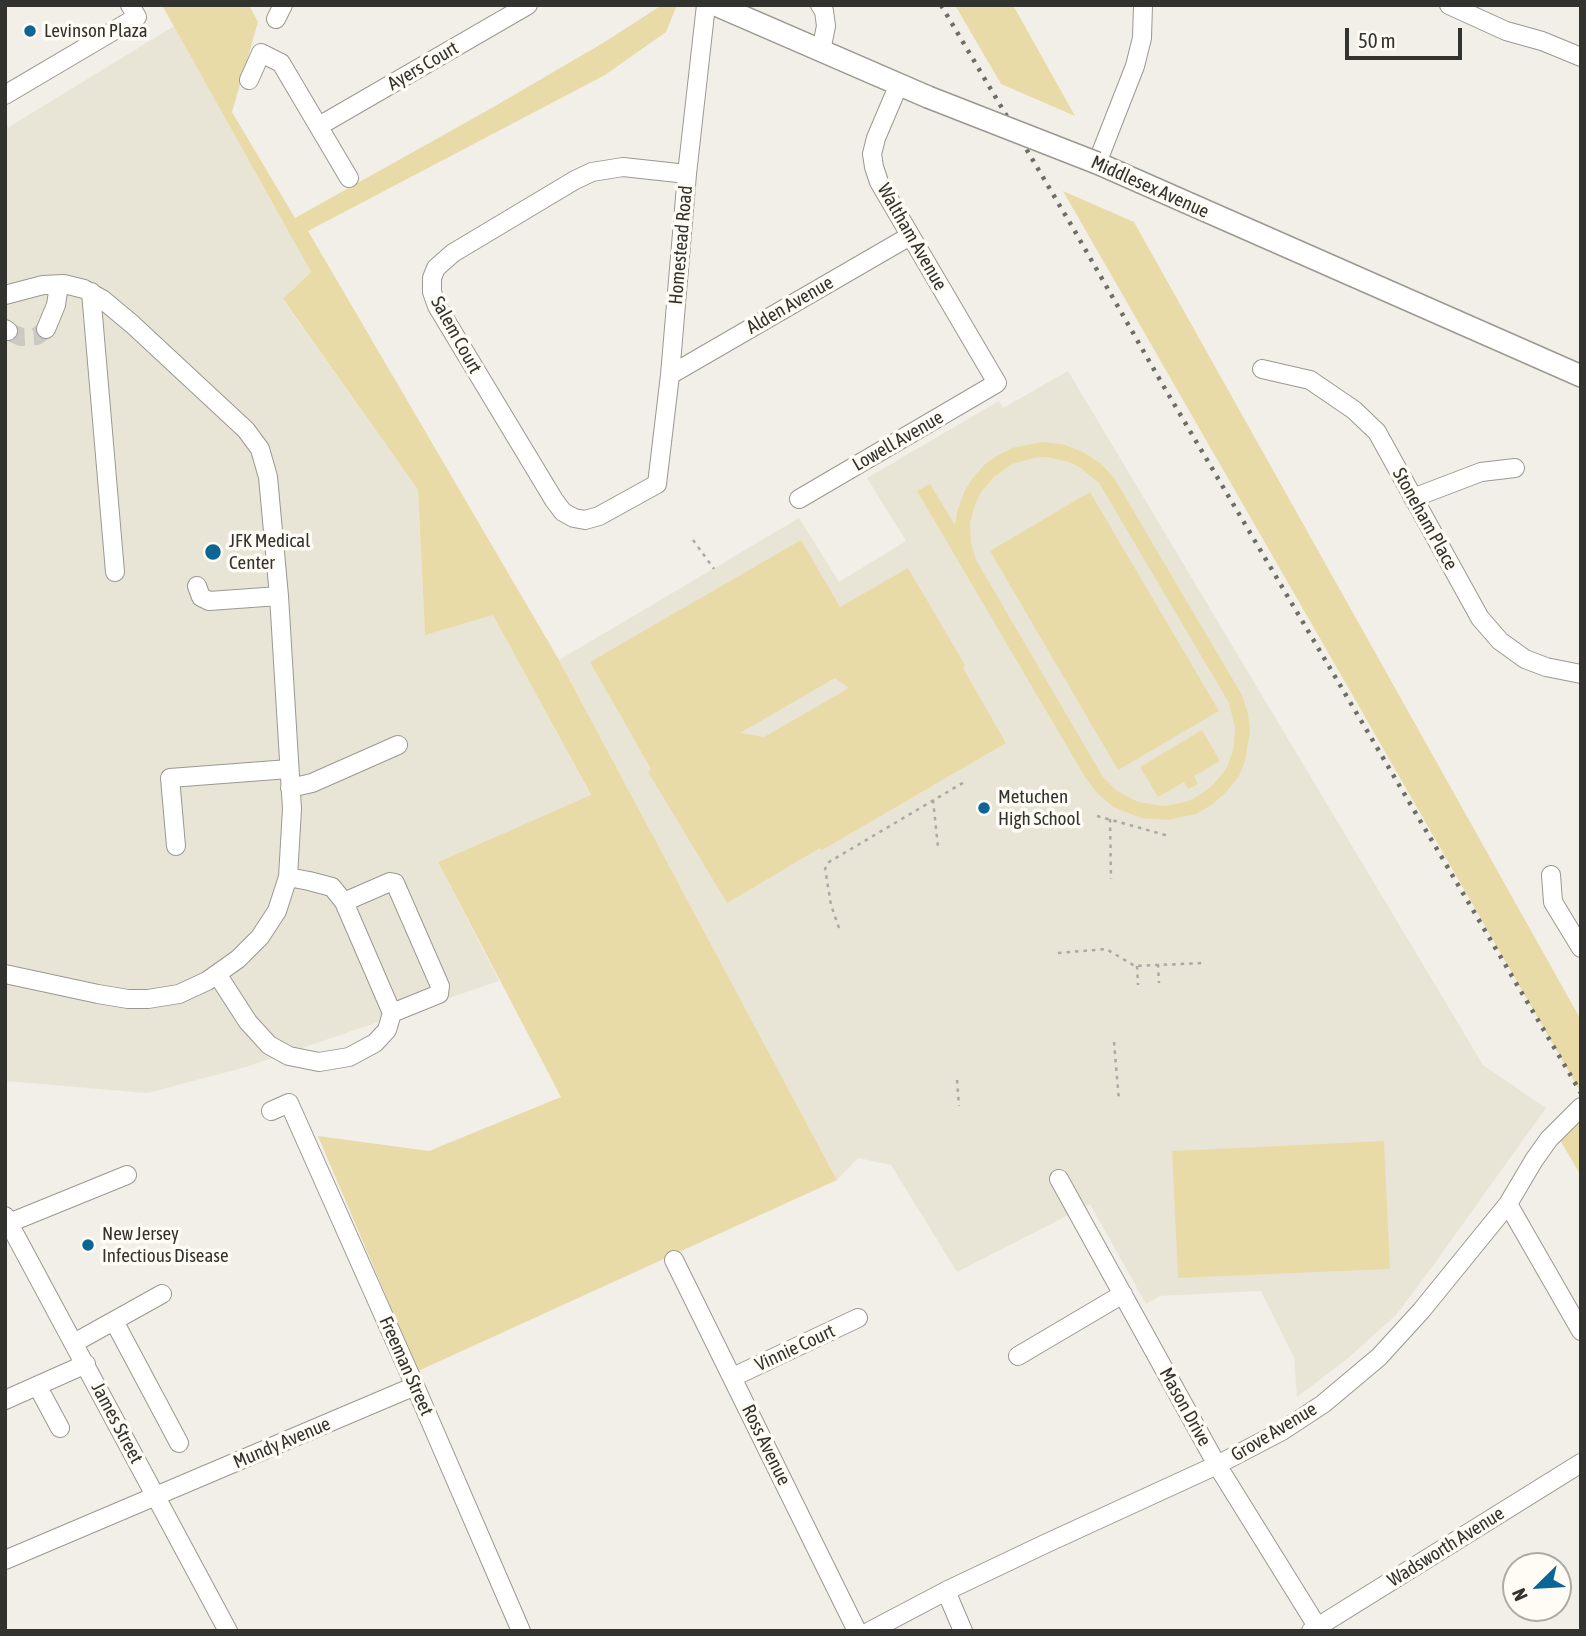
<!DOCTYPE html>
<html>
<head>
<meta charset="utf-8">
<style>
	body { margin:0 }
	#map { position:relative; width:1586px; height:1636px; overflow:hidden; background:#f1efe7; font-family:"Asap Condensed",sans-serif }
	canvas { display:block }
	.frame { position:absolute; inset:0; border:7px solid #32322f; pointer-events:none }
	.north { position:absolute; left:1502px; top:1552px; width:70px; height:70px; box-sizing:border-box; background:#fefcf4; border:2px solid #acaba5; border-radius:50%; rotate:246deg; font-size:19px; font-weight:700; line-height:28px; text-align:center; color:#32322f }
	.north::after { content:''; display:block; margin:auto; width:24px; height:32px; background:#0b6595; clip-path:polygon(50% 0,100% 100%,50% 72%,0 100%) }
	.scale { position:absolute; left:1345px; top:28px; width:117px; height:32px; box-sizing:border-box; border:4px solid #32322f; border-top:0; padding-left:9px; font-size:21px; line-height:24px; white-space:nowrap; color:#32322f; -webkit-text-stroke:5px #fefcf4; paint-order:stroke }
</style>
</head>
<body>
<div id="map">
<canvas width="1586" height="1636"></canvas>
<div class="frame"></div>
<div class="north">N</div>
<div class="scale">50 m</div>
</div>
<script>
const context = document.querySelector('canvas').getContext('2d');
context.lineJoin = 'round';
function fillPath(path, color) { context.fillStyle = color; context.fill(path, 'evenodd'); }
const poly = rows => new Path2D(rows.map(r => 'M' + r).join(''));
function trace(path, color, width, dash) { context.strokeStyle = color; context.lineWidth = width; context.lineCap = dash ? 'butt' : 'round'; context.setLineDash(dash || []); context.stroke(path); }
function label(font, color, halo, rows, align = 'center') {
  context.font = font + ' "Asap Condensed",sans-serif'; context.lineWidth = 7; context.setLineDash([]); context.textBaseline = 'middle'; context.strokeStyle = halo; context.fillStyle = color; for (const [text, x, y, turn = 0] of rows) {
    context.save(); context.translate(x, y); context.rotate((+turn || 0) * Math.PI / 180); context.textAlign = isNaN(turn) ? turn : align; if (halo) context.strokeText(text, 0, 0); context.fillText(text, 0, 0); context.restore();
  }
}
const built = poly([
	[174,26,311,272,283,300,418,490,425,634,493,614,591,796,438,862,499,981,246,1067,147,1093,5,1081,5,126,9,127],
	[1068,371,1483,1065,1546,1108,1432,1267,1396,1315,1347,1359,1297,1397,1294,1358,1261,1291,1160,1296,1146,1304,1090,1204,957,1272,891,1165,858,1158,837,1180,559,660,799,518,839,582,906,541,867,478,999,401,1003,408]
]);
const green = poly([
	[162,5,249,5,258,22,232,112,295,218,490,109,603,43,662,5,677,5,666,32,605,75,308,231,559,660,837,1180,418,1371,318,1136,429,1151,561,1097,438,862,591,795,493,615,425,635,418,490,283,299,311,272],
	[955,5,1013,5,1075,116,1001,84],
	[1063,191,1134,222,1581,1020,1581,1093],
	[1042,442,1062,444,1083,452,1100,463,1114,478,1242,695,1248,713,1250,731,1245,761,1239,776,1227,791,1213,804,1196,814,1168,820,1141,818,1113,807,1097,793,1085,777,917,491,930,484,955,525,957,512,964,492,972,479,984,465,995,457,1012,448],
	[1046,457,1069,462,1081,468,1099,483,1229,703,1235,727,1234,747,1228,765,1223,773,1211,787,1196,797,1188,801,1171,805,1162,806,1138,802,1117,791,1103,777,976,560,971,543,970,523,976,502,981,492,994,477,1012,464,1034,458],
	[1090,492,1219,711,1118,770,990,551],
	[801,540,840,607,908,568,965,665,963,668,1006,743,822,850,820,848,727,903,648,772,651,769,590,662],
	[835,678,849,688,764,737,740,733],
	[1202,730,1220,761,1194,776,1198,784,1188,789,1184,782,1158,797,1140,767],
	[1581,1106,1581,1176,1556,1133],
	[1384,1141,1390,1269,1178,1278,1172,1151]
]);
const minorTunnel = poly([
	[8,331,21,337,37,336,46,329]
]);
const path = poly([
	[693,540,714,569],
	[933,800,938,847],
	[1097,816,1169,836],
	[1110,819,1111,879],
	[839,928,831,905,826,874,825,869,829,862,966,781],
	[1058,953,1106,949,1135,966,1204,963],
	[1158,964,1159,983],
	[1137,966,1138,985],
	[1114,1042,1119,1101],
	[957,1080,959,1106]
]);
const minor = poly([
	[820,5,824,11,826,26,821,51],
	[1449,5,1506,31,1542,41,1581,57],
	[276,19,283,5],
	[249,80,261,53,281,63,349,178],
	[5,95,137,17,130,5],
	[319,126,528,5],
	[1097,163,1135,66,1142,38,1143,5],
	[687,174,623,167,592,172,575,180,453,253,436,268,432,278,432,292,437,306,554,500,563,512,574,518,585,520,599,516,657,484,670,375,687,174,706,5],
	[91,292,115,572],
	[5,295,43,285,64,284,84,289,102,299,132,324,246,430,260,449,268,477,279,596,292,809,288,877,277,911,260,937,238,959,207,981,179,994,148,999,128,999,98,994,5,974],
	[5,329,8,331],
	[46,329,56,305,59,285],
	[1262,369,1310,380,1354,410,1377,432,1480,618,1500,641,1525,659,1546,667,1581,674],
	[670,375,910,236],
	[1413,498,1481,472,1515,468],
	[799,499,997,383,879,182,874,167,872,154,876,138,899,84],
	[197,586,201,597,209,601,279,596],
	[290,788,312,783,398,745],
	[176,846,170,778,289,769],
	[1551,875,1553,902,1581,948],
	[344,902,390,882,395,883,440,986,439,994,392,1013],
	[217,974,248,1022,269,1045,289,1056,319,1062,349,1057,375,1043,387,1030,392,1013,344,902,332,887,309,881,288,877],
	[271,1111,289,1103,415,1386,521,1631],
	[1059,1179,1217,1465,1320,1631],
	[1508,1204,1581,1331],
	[5,1216,228,1631],
	[9,1223,127,1175],
	[674,1260,857,1631],
	[114,1321,179,1443],
	[74,1343,162,1294],
	[1018,1356,1123,1294],
	[733,1377,858,1318],
	[38,1387,60,1428],
	[5,1400,86,1364],
	[5,1560,415,1386],
	[946,1591,963,1631],
	[870,1631,946,1591,1047,1543,1217,1465,1282,1431,1323,1404,1379,1357,1421,1311,1508,1204,1534,1160,1549,1139,1581,1107],
	[1311,1631,1581,1463]
]);
const major = poly([
	[716,5,928,97],
	[1097,163,1581,376]
]);
const rail = poly([
	[941,5,1073,228,1164,387,1581,1093]
]);
const majorBridge = poly([
	[928,97,1097,163]
]);
const markers = [
	[30,31,7,"#0b6595"],
	[213,552,9,"#0b6595"],
	[984,808,7,"#0b6595"],
	[88,1245,7,"#0b6595"]
];
const poiNames = [
	["Levinson Plaza",44,31],
	["JFK Medical",229,541],
	["Center",229,563],
	["Metuchen",998,797],
	["High School",998,819],
	["New Jersey",102,1234],
	["Infectious Disease",102,1256]
];
const streetNames = [
	["Ayers Court",423,66,-30],
	["Middlesex Avenue",1150,187,24],
	["Waltham Avenue",912,237,60],
	["Homestead Road",681,245,-85],
	["Alden Avenue",790,305,-30],
	["Salem Court",456,335,61],
	["Lowell Avenue",898,441,-30],
	["Stoneham Place",1425,519,61],
	["Vinnie Court",795,1348,-25],
	["Freeman Street",406,1366,66],
	["Mason Drive",1185,1407,61],
	["James Street",117,1423,62],
	["Grove Avenue",1274,1432,-31],
	["Mundy Avenue",282,1443,-23],
	["Ross Avenue",766,1445,64],
	["Wadsworth Avenue",1446,1547,-32]
];
fillPath(built, '#e9e5d6');
fillPath(green, '#e9dba8');
trace(minorTunnel, '#cbc9c2', 18, [18, 9]);
trace(minor, '#9a9890', 20);
trace(major, '#9a9890', 24);
trace(path, '#aaa9a3', 2.5, [3.5, 5]);
trace(minor, '#fff', 18);
trace(major, '#fff', 21);
trace(rail, '#6d6d68', 4.5, [3.5, 7]);
trace(majorBridge, '#9a9890', 24, []);
trace(majorBridge, '#fff', 21);
for (const [x, y, r, color] of markers) { const dot = new Path2D(); dot.arc(x, y, r, 0, 2 * Math.PI); context.fillStyle = color; context.fill(dot); trace(dot, '#fefcf4', 2.5); }
label('19px', '#32322f', '#fefcf4', poiNames, 'left');
label('19px', '#32322f', '#fefcf4', streetNames);
</script>
</body>
</html>
